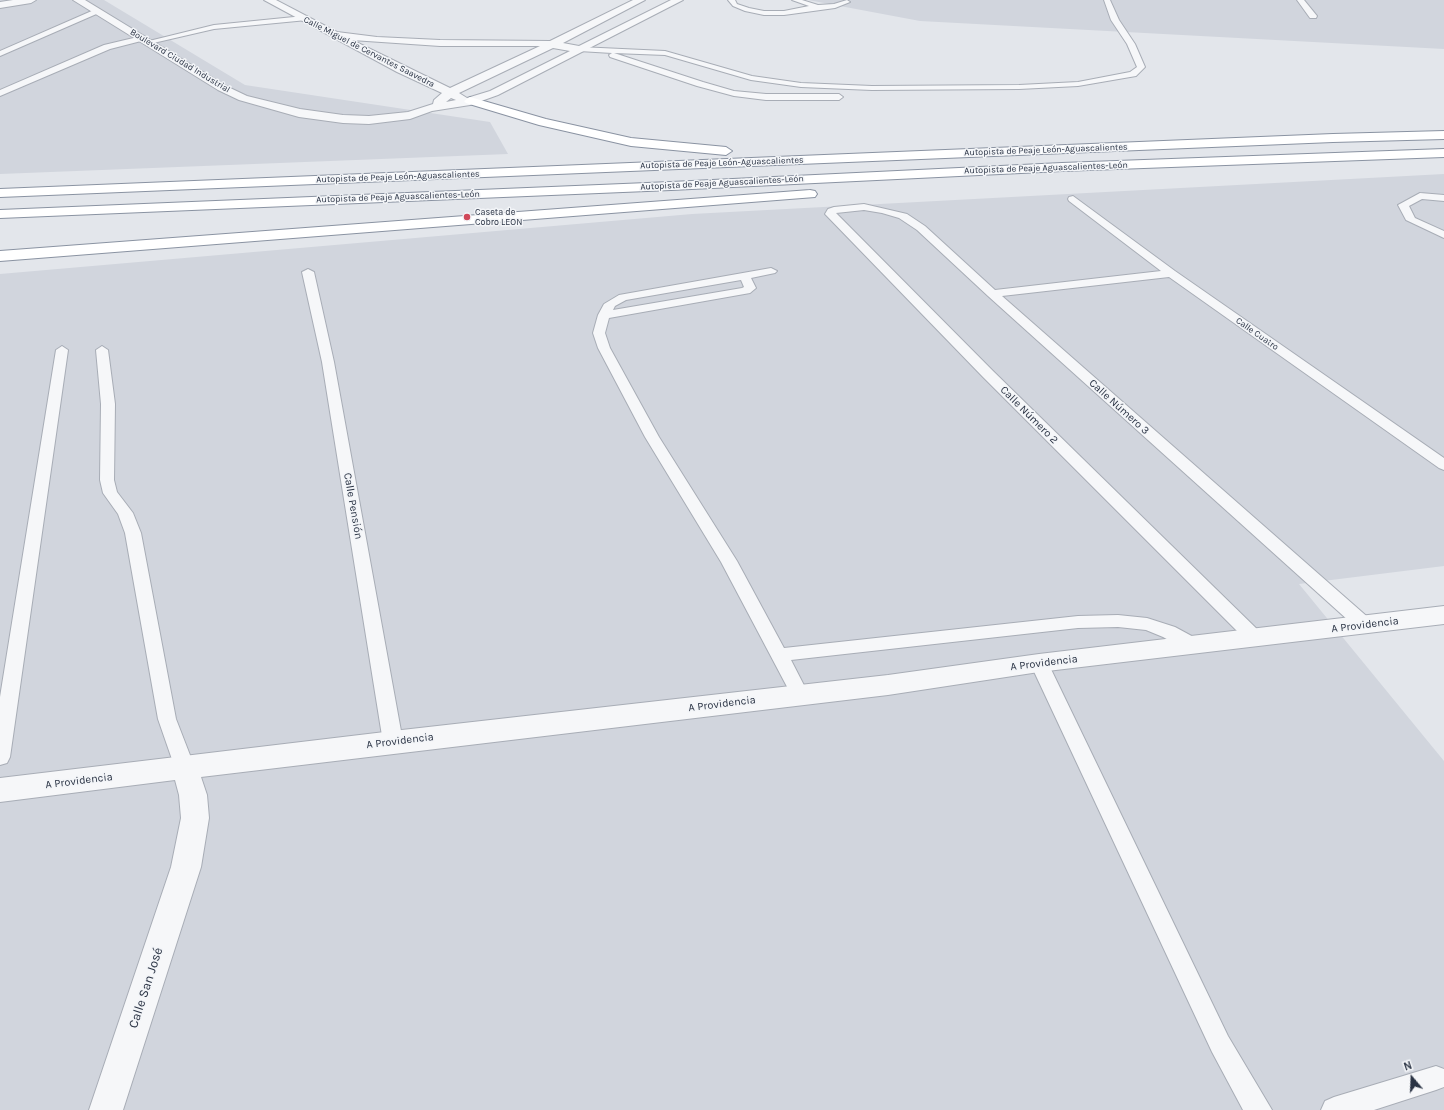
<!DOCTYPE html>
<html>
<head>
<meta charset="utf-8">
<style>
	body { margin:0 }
	#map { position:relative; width:1444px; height:1110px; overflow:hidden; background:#e3e6eb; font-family:Karla,sans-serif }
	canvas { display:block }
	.north { position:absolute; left:1392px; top:1058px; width:40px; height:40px; -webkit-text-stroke:3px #f3f5f8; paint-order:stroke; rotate:341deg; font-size:11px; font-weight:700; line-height:16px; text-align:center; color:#2a3344 }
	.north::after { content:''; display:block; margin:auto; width:14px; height:18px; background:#2a3344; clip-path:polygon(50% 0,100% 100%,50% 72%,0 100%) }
</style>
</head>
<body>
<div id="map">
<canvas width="1444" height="1110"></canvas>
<div class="north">N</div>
</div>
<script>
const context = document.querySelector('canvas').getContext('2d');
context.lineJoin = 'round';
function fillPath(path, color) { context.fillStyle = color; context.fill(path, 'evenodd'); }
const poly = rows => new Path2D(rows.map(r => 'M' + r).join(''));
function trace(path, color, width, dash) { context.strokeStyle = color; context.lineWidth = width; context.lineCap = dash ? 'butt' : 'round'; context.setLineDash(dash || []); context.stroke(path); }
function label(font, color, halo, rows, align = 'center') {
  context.font = font + ' Karla,sans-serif'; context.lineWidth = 3; context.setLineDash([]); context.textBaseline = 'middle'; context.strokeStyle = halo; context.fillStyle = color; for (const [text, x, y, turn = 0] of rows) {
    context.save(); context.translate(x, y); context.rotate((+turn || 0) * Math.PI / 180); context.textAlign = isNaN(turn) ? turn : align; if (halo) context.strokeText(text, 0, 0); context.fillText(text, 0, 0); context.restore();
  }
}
const built = poly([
	[0,0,104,0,245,85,490,122,508,154,0,174],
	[808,0,1444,0,1444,49,920,21],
	[1444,174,1444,566,1299,584,1444,761,1444,1110,0,1110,0,274,692,214]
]);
const service = poly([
	[728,0,735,0,737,4,749,8,764,11,784,11,809,6,792,0,802,0,818,5,834,4,847,0,850,2,835,8,784,15,764,15,745,11,733,6,728,0],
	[1104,0,1110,0,1119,20,1135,44,1145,67,1136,76,1078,86,1019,89,872,90,801,87,751,80,665,55,614,53,703,82,734,91,766,94,839,94,843,97,839,100,766,100,734,96,697,86,610,57,609,55,612,53,579,51,575,49,579,47,665,51,752,76,801,83,872,86,1019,85,1078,82,1130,72,1137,67,1127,44,1111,20,1104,0],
	[1297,0,1304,0,1317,16,1316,18,1310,18,1297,0],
	[94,10,101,12,0,56,0,51,94,10],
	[304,16,307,16,307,20,214,29,149,44,145,42,214,25,304,16],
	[142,36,146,38,145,40,110,49,0,96,0,90,104,45,142,36],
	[1420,193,1444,195,1444,201,1422,199,1409,206,1415,218,1444,231,1444,238,1406,220,1398,205,1420,193],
	[1073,196,1175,271,1444,458,1444,470,1439,468,1169,277,1002,296,1371,620,1374,625,1371,630,1365,631,1359,630,988,296,917,230,899,218,882,213,864,210,836,213,993,371,1261,633,1264,638,1261,643,1255,645,1249,643,983,377,825,214,828,209,834,207,864,204,907,214,925,226,995,290,1161,271,1069,201,1068,199,1069,197,1073,196],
	[771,268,777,271,775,273,751,278,756,288,750,293,609,318,605,333,610,348,659,437,737,561,784,648,1078,616,1118,615,1147,618,1175,627,1199,640,1202,645,1199,650,1193,652,1187,650,1163,637,1146,630,1118,627,1078,628,791,660,809,695,806,700,800,702,794,700,721,562,645,437,598,348,593,333,598,315,604,304,619,295,771,268],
	[741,280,744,287,742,288,613,310,615,306,626,300,741,280],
	[308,269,314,272,334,362,403,742,400,748,393,750,386,748,383,742,322,362,302,272,308,269],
	[62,346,68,350,10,757,7,763,0,765,0,697,56,350,62,346],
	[102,346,108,350,115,404,114,480,117,492,133,513,141,533,176,719,195,768,192,774,185,776,178,774,175,768,158,719,125,533,118,514,103,493,100,480,101,404,96,350,102,346],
	[1039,656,1045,658,1048,663,1228,1036,1272,1110,1243,1110,1212,1052,1030,663,1033,658,1039,656],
	[1436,1066,1444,1069,1444,1087,1436,1090,1374,1110,1321,1110,1325,1101,1334,1097,1436,1066]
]);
const minor = poly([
	[13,0,36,0,31,3,0,8,0,2,13,0],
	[73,0,85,0,226,86,247,96,300,109,343,115,369,116,408,112,433,104,434,100,442,93,397,72,264,0,276,0,337,32,377,37,440,40,550,41,633,0,645,0,563,43,579,46,671,0,683,0,498,95,470,105,432,111,410,119,369,124,343,123,299,117,239,100,218,90,73,0],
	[352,40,440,46,540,46,450,88,352,40],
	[553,48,570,51,490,91,467,98,459,93,553,48],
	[451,98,456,100,446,102,451,98],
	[1444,606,1444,624,1039,672,888,695,201,777,207,795,209,818,201,867,123,1110,89,1110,171,867,181,818,179,795,175,780,0,802,0,778,393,731,888,675,1039,654,1444,606]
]);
const motorway = poly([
	[470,97,546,119,631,138,726,147,732,151,726,155,631,146,539,125,466,103,464,101,470,97],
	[1444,131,1444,139,1333,142,0,197,0,189,1333,134,1444,131],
	[1444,149,1444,157,1062,171,671,190,0,218,0,210,671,182,1062,163,1444,149],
	[810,190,815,191,817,194,815,197,0,261,0,251,810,190]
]);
const markers = [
	[467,217,4,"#d04859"]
];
const farStreetnames = [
	["Calle Miguel de Cervantes Saavedra",369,52,27],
	["Boulevard Ciudad Industrial",180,61,31],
	["Autopista de Peaje León-Aguascalientes",1046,150,-2],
	["Autopista de Peaje León-Aguascalientes",722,163,-2],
	["Autopista de Peaje Aguascalientes-León",1046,168,-2],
	["Autopista de Peaje León-Aguascalientes",398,177,-2],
	["Autopista de Peaje Aguascalientes-León",722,183,-3],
	["Autopista de Peaje Aguascalientes-León",398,197,-2],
	["Calle Cuatro",1257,334,35]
];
const farPoinames = [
	["Caseta de",475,212],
	["Cobro LEON",475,222]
];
const streetNames = [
	["Calle Número 3",1119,407,42],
	["Calle Número 2",1029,415,45],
	["Calle Pensión",353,506,80],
	["A Providencia",1365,625,-7],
	["A Providencia",1044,663,-7],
	["A Providencia",722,704,-7],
	["A Providencia",400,741,-7],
	["A Providencia",79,781,-7]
];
const nearStreetnames = [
	["Calle San José",146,988,-72]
];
fillPath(built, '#d1d5dd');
trace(service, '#a8adb6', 2);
trace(minor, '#a8adb6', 2);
trace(motorway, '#8a93a2', 2);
fillPath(service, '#f6f7f9');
fillPath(minor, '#f6f7f9');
fillPath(motorway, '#fff');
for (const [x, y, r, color] of markers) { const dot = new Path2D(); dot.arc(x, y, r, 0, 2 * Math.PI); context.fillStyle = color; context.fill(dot); trace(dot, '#f3f5f8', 1.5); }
label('9px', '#2a3344', '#f3f5f8', farStreetnames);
label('9px', '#2a3344', '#f3f5f8', farPoinames, 'left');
label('11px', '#2a3344', '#f3f5f8', streetNames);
label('13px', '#2a3344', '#f3f5f8', nearStreetnames);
</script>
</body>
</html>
